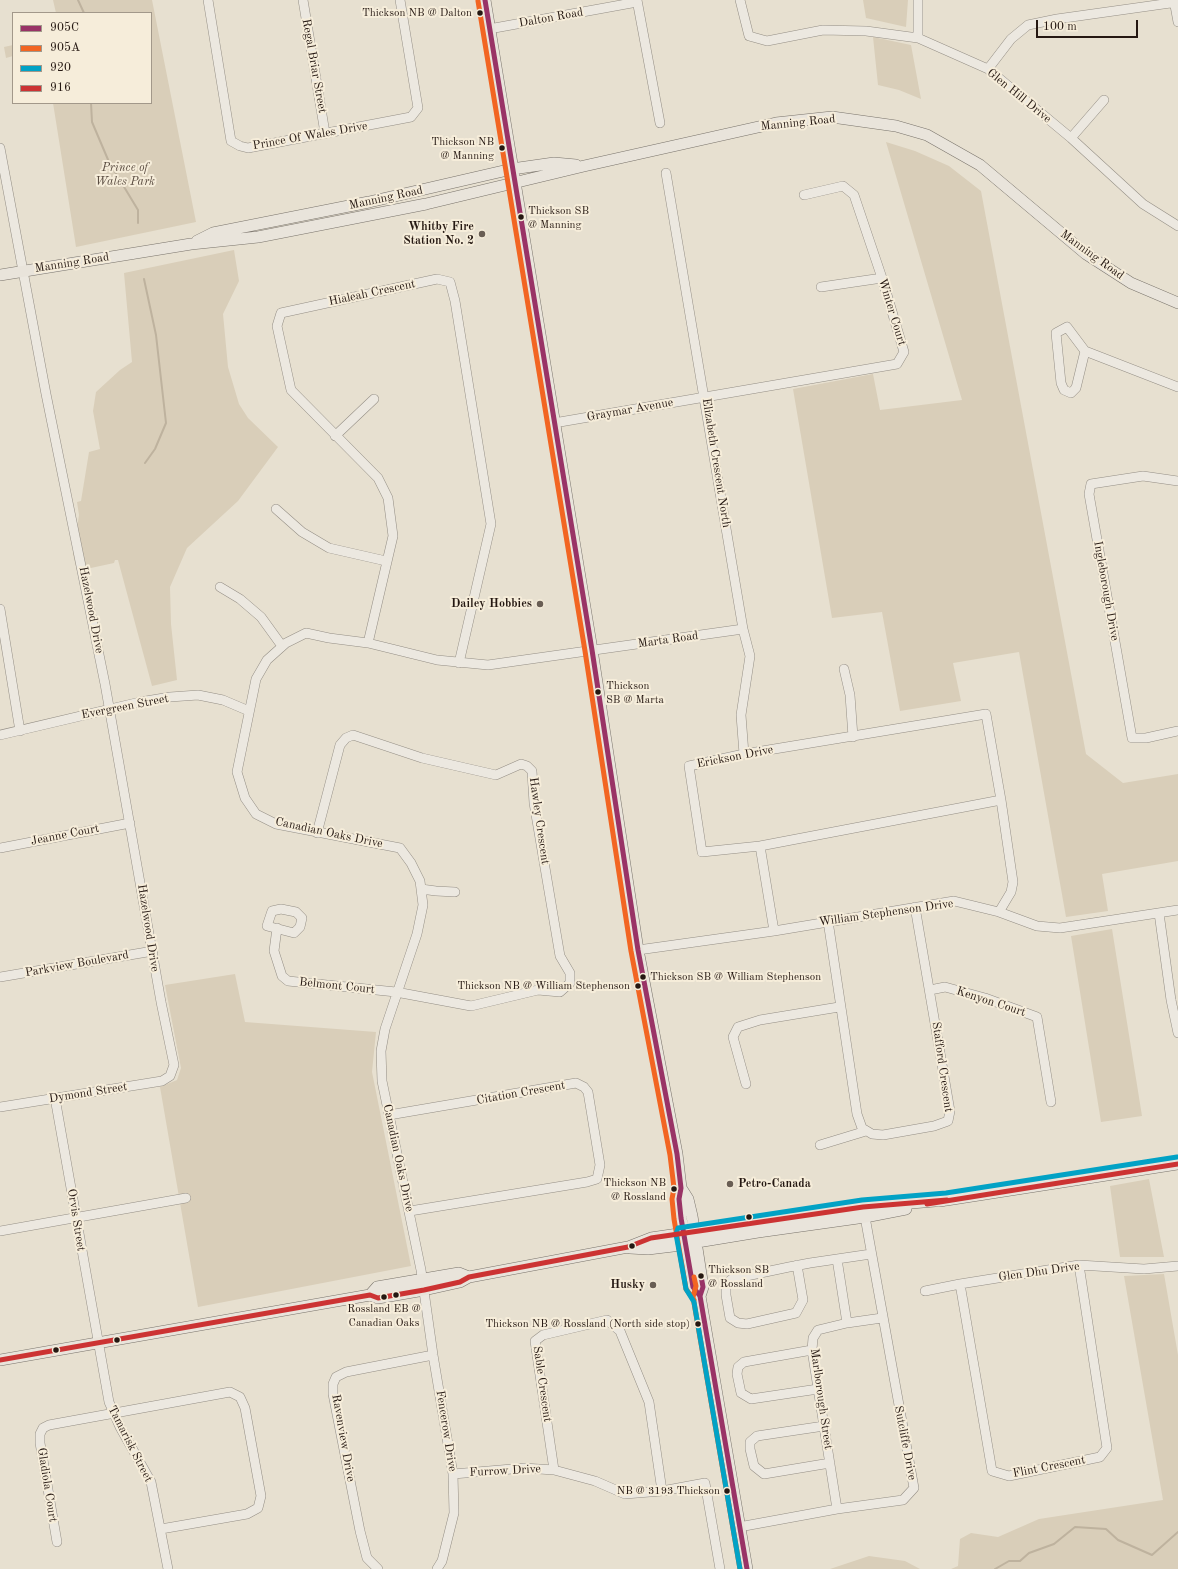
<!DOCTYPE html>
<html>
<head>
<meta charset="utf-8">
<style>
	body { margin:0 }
	#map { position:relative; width:1178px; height:1569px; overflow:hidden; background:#e7e0d0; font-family:"Old Standard TT",serif }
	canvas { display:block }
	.legend { position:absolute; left:12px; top:12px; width:140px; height:92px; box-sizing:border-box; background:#f6edda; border:1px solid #a2988a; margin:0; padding:5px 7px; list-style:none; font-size:12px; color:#251812 }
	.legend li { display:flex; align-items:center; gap:8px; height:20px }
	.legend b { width:20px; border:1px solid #a2988a }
	.scale { position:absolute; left:1036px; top:20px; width:102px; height:18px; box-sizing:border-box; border:2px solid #251812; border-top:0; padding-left:5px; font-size:12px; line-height:14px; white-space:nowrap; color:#251812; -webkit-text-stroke:3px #f6edda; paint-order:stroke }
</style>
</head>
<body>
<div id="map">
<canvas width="1178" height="1569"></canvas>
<ul class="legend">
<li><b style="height:5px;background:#936"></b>905C</li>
<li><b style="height:5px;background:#f26522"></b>905A</li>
<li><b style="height:5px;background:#02a2c5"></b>920</li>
<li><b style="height:5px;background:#c33"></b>916</li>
</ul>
<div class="scale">100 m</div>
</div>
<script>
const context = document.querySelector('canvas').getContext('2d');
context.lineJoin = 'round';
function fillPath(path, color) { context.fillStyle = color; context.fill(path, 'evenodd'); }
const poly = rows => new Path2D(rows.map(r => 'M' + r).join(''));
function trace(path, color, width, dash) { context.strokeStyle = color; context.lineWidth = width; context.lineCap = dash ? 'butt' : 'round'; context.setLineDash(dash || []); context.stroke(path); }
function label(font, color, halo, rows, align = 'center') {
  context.font = font + ' "Old Standard TT",serif'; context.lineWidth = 4; context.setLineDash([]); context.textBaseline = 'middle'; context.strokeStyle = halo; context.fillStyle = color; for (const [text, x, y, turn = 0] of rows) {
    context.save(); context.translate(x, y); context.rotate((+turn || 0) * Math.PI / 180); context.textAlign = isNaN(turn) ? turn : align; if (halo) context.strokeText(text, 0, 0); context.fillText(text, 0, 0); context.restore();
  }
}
const green = poly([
	[53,0,152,0,196,222,76,247,53,103,151,103,151,13,56,13],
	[863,0,908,0,906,27,866,18],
	[873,37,911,45,921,99,899,90,878,85],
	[13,45,13,56,6,58,4,47],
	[886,142,915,151,949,166,981,191,1086,754,1123,783,1178,774,1178,861,1102,874,1108,911,1066,917,1019,652,953,663,961,701,900,711,882,612,832,618,793,389,873,374,880,410,962,400],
	[234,250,239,281,223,314,228,367,239,404,248,418,278,447,238,501,187,548,170,587,171,624,177,680,152,686,118,560,115,560,114,563,77,571,73,554,79,515,77,502,81,501,89,452,100,449,93,411,96,392,120,370,132,362,124,273],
	[1112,929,1142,1116,1101,1122,1071,936],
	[235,974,245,1022,376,1032,372,1072,411,1266,198,1307,160,1087,177,1080,181,1068,165,985],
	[1149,1179,1164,1257,1120,1257,1110,1186],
	[1164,1274,1178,1355,1178,1569,951,1569,958,1566,960,1539,971,1533,998,1537,1039,1519,1163,1500,1124,1276],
	[869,1556,905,1561,920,1569,830,1569]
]);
const stream = poly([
	[78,0,84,13],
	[91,103,92,122,109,162,138,210,138,223],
	[144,279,156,335,166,423,155,449,145,463],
	[995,1569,1009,1561,1020,1561,1029,1553,1054,1544,1075,1527,1106,1529,1118,1540,1152,1555,1178,1532]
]);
const minor = poly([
	[208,0,231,141,240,146,248,148,411,117,418,108,400,0],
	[303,0,325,133],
	[637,0,660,123],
	[740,0,749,36,767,41,823,30,866,31,918,38,988,69,1071,138,1143,204,1178,226],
	[918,0,918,38],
	[1174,0,1178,22],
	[489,29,637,2],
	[988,69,1011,39,1028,25,1057,19,1178,2],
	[1071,138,1104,100],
	[0,148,46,394,105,684,161,1002,174,1065,170,1076,162,1081,0,1107],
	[666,173,743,629,750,656,741,715,744,754],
	[821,287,882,278],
	[1085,351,1076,388,1071,393,1064,390,1061,383,1056,333,1067,327,1085,351,1178,387],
	[554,423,897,364,904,352,882,278,854,195,843,186,804,195],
	[335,436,374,399],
	[1178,481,1143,476,1091,484,1089,494,1132,738,1146,738,1178,731],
	[276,509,302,532,329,548,386,561],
	[220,587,240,599,261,617,282,646],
	[0,609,20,731],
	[368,643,393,536,388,498,378,478,291,390,277,326,281,313,437,279,450,282,455,301,491,524,459,663],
	[844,669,850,695,853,737],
	[0,735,140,702,170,697,198,695,223,700,249,711],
	[760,846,774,931],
	[0,848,130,823],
	[421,889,436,891,455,892],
	[281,909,296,912,302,918,300,927,294,933,267,926,272,911,281,909],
	[999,912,1011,892,1013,882,1001,800,986,714,744,754,689,766,702,852,760,846,1001,800],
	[1159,913,1171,1000,1178,1033],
	[828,921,857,1114,862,1128,872,1134,883,1135,934,1126,948,1121,950,1111,915,907],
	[277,928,274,951,282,976,288,981,396,992,471,1006,538,990,560,992,570,983,570,973,560,956,534,803,532,771,527,766,521,764,496,775,422,758,353,735,346,738,340,745,317,833],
	[638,950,774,931,954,901,999,912,1037,926,1060,928,1178,910],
	[0,977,153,951],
	[930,990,945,987,985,998,1037,1017,1051,1102],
	[746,1084,733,1037,738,1027,760,1020,839,1007],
	[55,1098,109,1402,120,1427,151,1482,168,1569],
	[389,1115,576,1083,584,1087,588,1092,600,1165,597,1179,587,1182,410,1211],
	[820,1145,866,1131],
	[0,1231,186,1198],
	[837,1259,847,1323],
	[797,1265,803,1300,796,1313,747,1324,738,1323,730,1318,726,1295,726,1284,732,1279,789,1267,810,1263,871,1254],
	[960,1284,992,1471,1009,1476,1100,1457,1107,1448,1079,1265],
	[925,1291,960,1284,1079,1265,1144,1269,1178,1266],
	[812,1350,744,1362,738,1367,737,1374,741,1393,751,1399,818,1389],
	[824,1426,757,1436,750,1442,750,1449,754,1466,764,1474,830,1463],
	[554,1470,535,1341,543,1335,607,1320,620,1331,649,1402,662,1491],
	[453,1474,524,1468,554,1470,595,1481,625,1494,662,1491,705,1483,720,1569],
	[837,1509,812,1350,813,1338,818,1330,847,1323,882,1318],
	[739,1527,837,1509,903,1500,914,1488,865,1217],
	[57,1542,40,1443,40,1434,43,1428,49,1425,230,1392,240,1397,245,1408,261,1496,258,1508,247,1514,161,1529],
	[378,1569,367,1558,360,1531,333,1394,333,1384,336,1377,346,1372,433,1355],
	[437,1569,442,1561,454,1513,453,1474,433,1355,421,1270,382,1081,381,1051,385,1029,417,934,423,905,420,881,411,863,400,848,276,824,256,814,245,798,237,772,256,679,267,660,286,643,306,633,329,638,368,643,437,660,488,665,743,629]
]);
const major = poly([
	[485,0,592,650,638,950,677,1154,681,1188,679,1199,681,1218,693,1287,700,1296],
	[197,241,213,233,369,202,512,169,554,163,576,165],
	[0,275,191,244,258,237,426,204,584,166,776,123,832,117,896,126,927,135,980,165,1086,254,1131,283,1178,303],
	[681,1188,688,1199,692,1216,703,1287,700,1296,747,1569],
	[940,1201,1178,1164],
	[630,1248,648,1249,673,1246,758,1232,865,1217,906,1209],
	[370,1295,377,1287,459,1273,469,1277],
	[0,1360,370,1295,378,1298,424,1290,460,1282,469,1277,628,1247,651,1238,863,1207,947,1200]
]);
const bus1 = poly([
	[485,0,592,650,638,950,677,1154,681,1188,679,1199,681,1218,693,1287,700,1296],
	[701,1276,703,1287,700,1296,747,1569]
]);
const bus2 = poly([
	[478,1,585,651,631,951,670,1155,674,1188,672,1199,674,1219,686,1289,694,1300],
	[694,1277,696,1286,693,1297,740,1569]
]);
const bus3 = poly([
	[740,1569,694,1302,686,1289,676,1234,678,1228,862,1200,946,1193,1177,1157]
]);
const bus4 = poly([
	[927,1204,1178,1164],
	[0,1360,370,1295,378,1298,424,1290,460,1282,469,1277,628,1247,651,1238,863,1207,947,1200]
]);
const markers = [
	[480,13,3.5,"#251812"],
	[502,148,3.5,"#251812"],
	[521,217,3.5,"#251812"],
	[482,234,4,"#695e54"],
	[540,604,4,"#695e54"],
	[598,692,3.5,"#251812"],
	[643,977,3.5,"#251812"],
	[638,986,3.5,"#251812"],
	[730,1184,4,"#695e54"],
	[674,1189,3.5,"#251812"],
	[749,1217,3.5,"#251812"],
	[632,1246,3.5,"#251812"],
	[701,1276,3.5,"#251812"],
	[653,1285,4,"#695e54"],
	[396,1295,3.5,"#251812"],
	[384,1297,3.5,"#251812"],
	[698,1324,3.5,"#251812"],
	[117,1340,3.5,"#251812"],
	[56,1350,3.5,"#251812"],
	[727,1491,3.5,"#251812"]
];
const busNames = [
	["Thickson NB @ Dalton",472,13],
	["Thickson NB",494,142],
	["@ Manning",494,156],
	["Thickson SB",528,211,"left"],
	["@ Manning",528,225,"left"],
	["Thickson",606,686,"left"],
	["SB @ Marta",606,700,"left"],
	["Thickson SB @ William Stephenson",650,977,"left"],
	["Thickson NB @ William Stephenson",630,986],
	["Thickson NB",666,1183],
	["@ Rossland",666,1197],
	["Thickson SB",708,1270,"left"],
	["@ Rossland",708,1284,"left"],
	["Rossland EB @",384,1309,"center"],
	["Canadian Oaks",384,1323,"center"],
	["Thickson NB @ Rossland (North side stop)",690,1324],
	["NB @ 3193 Thickson",720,1491]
];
const streetNames = [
	["Dalton Road",551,18,-10],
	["Regal Briar Street",314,66,80],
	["Glen Hill Drive",1019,96,39],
	["Manning Road",798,123,-6],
	["Prince Of Wales Drive",310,136,-10],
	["Manning Road",386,198,-12],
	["Manning Road",1092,255,36],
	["Manning Road",72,263,-9],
	["Hialeah Crescent",372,293,-12],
	["Winter Court",892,312,73],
	["Graymar Avenue",630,410,-10],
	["Elizabeth Crescent North",716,463,81],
	["Ingleborough Drive",1106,591,80],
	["Hazelwood Drive",91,610,79],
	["Marta Road",668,640,-8],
	["Evergreen Street",125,707,-11],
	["Erickson Drive",735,757,-11],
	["Hawley Crescent",539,821,82],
	["Canadian Oaks Drive",329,833,12],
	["Jeanne Court",65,835,-11],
	["William Stephenson Drive",886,913,-8],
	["Hazelwood Drive",148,928,81],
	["Parkview Boulevard",77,964,-10],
	["Belmont Court",337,986,6],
	["Kenyon Court",991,1002,18],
	["Stafford Crescent",942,1067,82],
	["Dymond Street",88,1093,-9],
	["Citation Crescent",521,1093,-10],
	["Canadian Oaks Drive",398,1158,78],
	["Orvis Street",76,1220,81],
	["Glen Dhu Drive",1039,1272,-8],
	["Sable Crescent",542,1384,82],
	["Marlborough Street",821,1399,82],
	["Fencerow Drive",446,1431,81],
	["Ravenview Drive",343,1438,80],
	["Sutcliffe Drive",905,1443,79],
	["Tamarisk Street",130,1444,63],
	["Flint Crescent",1049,1467,-11],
	["Furrow Drive",505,1471,-3],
	["Gladiola Court",47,1485,81]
];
const parkNames = [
	["Prince of",125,168],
	["Wales Park",125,182]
];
const poiNames = [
	["Whitby Fire",474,227],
	["Station No. 2",474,241],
	["Dailey Hobbies",532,604],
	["Petro-Canada",738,1184,"left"],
	["Husky",645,1285]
];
fillPath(green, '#d9ceb9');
trace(stream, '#beb29e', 2);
trace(minor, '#948e85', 10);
trace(major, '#79736b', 12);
trace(minor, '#ece8e0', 9);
trace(major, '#e9e4db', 11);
trace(bus1, '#936', 5);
trace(bus2, '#f26522', 5);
trace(bus3, '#02a2c5', 5);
trace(bus4, '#c33', 5);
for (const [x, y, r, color] of markers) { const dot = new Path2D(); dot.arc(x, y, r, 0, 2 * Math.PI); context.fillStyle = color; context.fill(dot); trace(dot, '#f6edda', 1.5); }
label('11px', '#251812', '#f6edda', busNames, 'right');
label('12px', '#251812', '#f6edda', streetNames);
label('italic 12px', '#584a3f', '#f6edda', parkNames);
label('bold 12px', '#251812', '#f6edda', poiNames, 'right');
</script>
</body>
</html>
